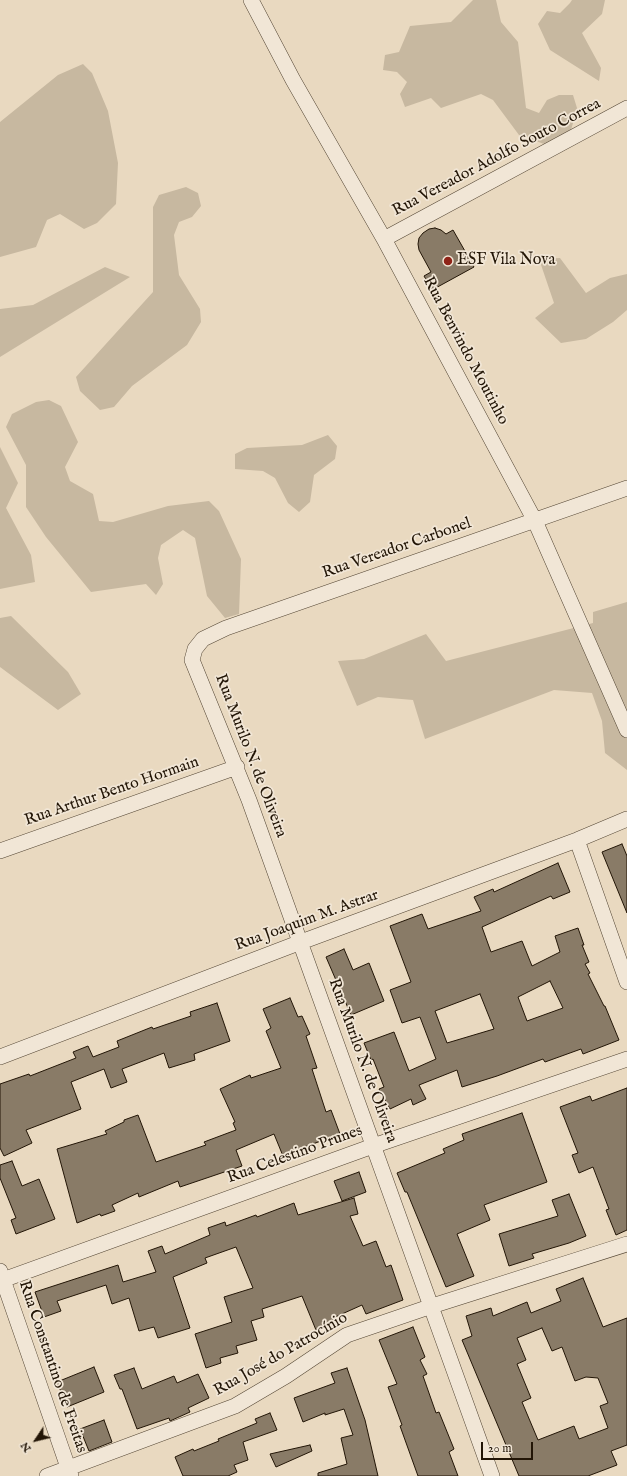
<!DOCTYPE html>
<html>
<head>
<meta charset="utf-8">
<style>
	body { margin:0 }
	#map { position:relative; width:627px; height:1476px; overflow:hidden; background:#e9d9c0; font-family:"IM FELL English",serif }
	canvas { display:block }
	.north { position:absolute; left:16px; top:1420px; width:40px; height:40px; -webkit-text-stroke:3px #f1e6d6; paint-order:stroke; rotate:235deg; font-size:11px; font-weight:700; line-height:16px; text-align:center; color:#221506 }
	.north::after { content:''; display:block; margin:auto; width:14px; height:18px; background:#221506; clip-path:polygon(50% 0,100% 100%,50% 72%,0 100%) }
	.scale { position:absolute; left:481px; top:1442px; width:52px; height:18px; box-sizing:border-box; border:2px solid #221506; border-top:0; padding-left:5px; font-size:12px; line-height:14px; white-space:nowrap; color:#221506; -webkit-text-stroke:3px #f1e6d6; paint-order:stroke }
</style>
</head>
<body>
<div id="map">
<canvas width="627" height="1476"></canvas>
<div class="north">N</div>
<div class="scale">20 m</div>
</div>
<script>
const context = document.querySelector('canvas').getContext('2d');
context.lineJoin = 'round';
function fillPath(path, color) { context.fillStyle = color; context.fill(path, 'evenodd'); }
const poly = rows => new Path2D(rows.map(r => 'M' + r).join(''));
function trace(path, color, width, dash) { context.strokeStyle = color; context.lineWidth = width; context.lineCap = dash ? 'butt' : 'round'; context.setLineDash(dash || []); context.stroke(path); }
function label(font, color, halo, rows, align = 'center') {
  context.font = font + ' "IM FELL English",serif'; context.lineWidth = 3.5; context.setLineDash([]); context.textBaseline = 'middle'; context.strokeStyle = halo; context.fillStyle = color; for (const [text, x, y, turn = 0] of rows) {
    context.save(); context.translate(x, y); context.rotate((+turn || 0) * Math.PI / 180); context.textAlign = isNaN(turn) ? turn : align; if (halo) context.strokeText(text, 0, 0); context.fillText(text, 0, 0); context.restore();
  }
}
const green = poly([
	[473,0,496,0,501,22,518,42,526,108,539,113,547,100,559,95,573,95,577,108,570,134,547,145,519,135,493,100,481,94,441,108,431,98,405,107,400,94,407,82,397,72,383,70,385,55,399,52,410,26,451,22],
	[572,0,605,0,602,14,582,33,601,68,599,81,550,50,538,24,547,11,560,13,570,3],
	[83,64,92,73,108,111,118,163,116,204,97,223,84,229,60,214,47,220,36,247,0,257,0,122,58,75],
	[186,187,198,193,201,206,192,217,179,222,174,235,179,275,200,309,201,322,187,345,132,386,114,407,100,410,80,391,76,377,153,292,153,207,159,195],
	[560,258,586,293,610,278,627,274,627,310,613,322,586,339,561,343,535,318,554,303,539,259],
	[105,267,130,277,0,357,0,309,33,305],
	[49,400,61,406,78,442,65,467,70,481,93,494,99,521,113,522,168,506,209,501,219,511,241,559,239,614,225,618,207,596,195,538,183,530,161,545,158,558,163,584,156,595,146,584,91,592,46,537,26,507,26,465,6,427,12,414,36,402],
	[328,435,337,446,335,459,314,475,310,502,299,512,288,503,275,478,263,471,235,469,235,454,247,448,302,445],
	[0,447,18,483,6,508,31,555,35,582,0,589],
	[627,602,627,770,605,753,602,721,592,693,554,690,425,739,413,700,378,697,357,706,338,661,364,659,426,634,446,661,593,623,593,612],
	[11,616,68,672,81,694,58,710,0,667,0,618]
]);
const building = poly([
	[435,228,441,230,446,234,453,230,474,267,432,290,424,276,431,272,419,250,418,244,419,238,423,233,429,229,435,228],
	[622,844,627,856,627,913,602,852,622,844],
	[558,863,570,892,553,899,551,896,482,927,491,952,522,941,532,966,560,952,555,936,578,928,584,945,582,945,589,962,585,964,590,973,588,974,604,1006,605,1006,619,1040,583,1054,581,1049,545,1062,543,1059,497,1076,462,1087,457,1070,419,1085,426,1099,413,1105,411,1099,390,1109,379,1089,384,1087,373,1059,371,1060,364,1043,394,1032,409,1071,436,1059,420,1017,402,1023,390,990,411,982,390,926,422,914,428,929,481,911,474,897,493,889,494,892,558,863],
	[550,981,563,1008,527,1021,518,997,550,981],
	[480,994,494,1029,447,1043,435,1011,480,994],
	[344,949,353,970,369,963,384,1001,351,1015,326,957,344,949],
	[290,998,298,1017,302,1016,310,1034,306,1036,317,1068,312,1069,326,1112,331,1110,340,1134,299,1149,283,1156,274,1134,236,1150,242,1166,180,1187,178,1181,139,1197,138,1193,112,1205,115,1211,101,1216,100,1214,77,1223,57,1149,107,1134,105,1131,124,1122,124,1120,138,1115,156,1162,206,1145,204,1142,236,1130,233,1123,235,1122,220,1089,250,1075,251,1078,281,1068,266,1031,271,1028,263,1009,290,998],
	[217,1003,230,1041,194,1054,195,1060,169,1068,164,1053,122,1069,127,1082,111,1088,104,1069,71,1082,81,1109,26,1130,32,1143,4,1156,0,1148,0,1084,29,1074,30,1076,76,1058,73,1052,88,1046,93,1057,119,1047,117,1041,152,1027,153,1029,191,1016,190,1012,217,1003],
	[627,1088,627,1230,616,1235,606,1210,609,1209,593,1167,579,1173,572,1155,578,1153,560,1107,590,1096,592,1101,627,1088],
	[522,1113,547,1182,484,1205,490,1220,457,1234,474,1276,446,1287,407,1192,405,1192,397,1173,445,1153,443,1149,464,1140,462,1134,522,1113],
	[12,1161,22,1186,39,1179,55,1219,16,1234,11,1220,16,1218,0,1178,0,1165,12,1161],
	[359,1172,366,1192,342,1201,334,1181,359,1172],
	[569,1194,586,1236,569,1243,532,1254,534,1258,509,1266,499,1234,558,1216,552,1200,569,1194],
	[354,1198,358,1214,350,1216,363,1246,376,1241,386,1267,391,1265,403,1300,366,1314,362,1305,333,1318,334,1323,316,1330,302,1296,262,1309,264,1317,251,1321,257,1340,236,1346,238,1353,220,1358,221,1363,206,1368,195,1334,232,1322,224,1297,253,1288,236,1247,205,1258,207,1263,173,1277,190,1328,158,1338,154,1327,139,1331,129,1298,112,1304,106,1285,57,1301,61,1311,44,1317,35,1292,118,1265,123,1282,156,1272,148,1251,162,1246,165,1254,210,1235,208,1228,225,1222,226,1226,256,1215,257,1217,294,1203,298,1215,354,1198],
	[583,1278,603,1327,627,1318,627,1445,611,1451,617,1465,588,1476,519,1476,462,1340,472,1336,466,1316,491,1308,493,1316,527,1302,531,1313,561,1301,556,1289,583,1278],
	[542,1328,552,1351,562,1347,575,1381,586,1377,598,1378,608,1403,600,1406,608,1428,579,1439,574,1426,538,1440,522,1402,531,1398,517,1364,526,1360,517,1338,542,1328],
	[413,1327,425,1357,420,1360,427,1374,423,1376,436,1413,439,1412,454,1449,449,1452,458,1476,418,1476,400,1426,402,1425,388,1387,397,1384,379,1340,413,1327],
	[94,1367,104,1392,67,1407,57,1382,94,1367],
	[134,1368,142,1389,174,1376,177,1383,198,1374,209,1398,188,1408,190,1412,170,1421,169,1418,137,1429,122,1389,120,1389,114,1375,134,1368],
	[347,1368,365,1420,378,1476,318,1476,318,1473,347,1464,341,1438,353,1435,344,1409,325,1415,325,1413,303,1422,294,1398,335,1383,331,1373,347,1368],
	[270,1413,277,1430,243,1442,248,1460,234,1465,237,1472,228,1476,183,1476,175,1457,193,1449,194,1451,219,1441,218,1439,257,1423,255,1419,270,1413],
	[104,1420,112,1442,89,1451,80,1429,104,1420],
	[310,1445,312,1451,276,1467,270,1454,310,1445]
]);
const street = poly([
	[251,0,293,80,384,239,535,521,627,730],
	[384,239,627,108],
	[577,840,627,982],
	[0,851,237,767],
	[0,1057,301,942,577,840,627,819],
	[0,1271,71,1476],
	[0,1281,373,1146,627,1059],
	[47,1476,235,1406,286,1376,347,1335,432,1306,627,1244],
	[492,1476,249,800,192,660,195,649,203,639,226,628,627,488]
]);
const markers = [
	[448,261,5,"#8f2418"]
];
const streetNames = [
	["Rua Vereador Adolfo Souto Correa",497,158,-28],
	["Rua Benvindo Moutinho",465,351,62],
	["Rua Vereador Carbonel",397,549,-19],
	["Rua Murilo N. de Oliveira",250,756,69],
	["Rua Arthur Bento Hormain",112,792,-19],
	["Rua Joaquim M. Astrar",307,921,-20],
	["Rua Murilo N. de Oliveira",362,1061,70],
	["Rua Celestino Prunes",295,1155,-20],
	["Rua José do Patrocínio",281,1355,-30],
	["Rua Constantino de Freitas",52,1367,71]
];
const poiNames = [
	["ESF Vila Nova",457,261]
];
fillPath(green, '#c7b8a0');
fillPath(building, '#897b67');
trace(building, '#221506', 1);
trace(street, '#544634', 16);
trace(street, '#f1e6d6', 15);
for (const [x, y, r, color] of markers) { const dot = new Path2D(); dot.arc(x, y, r, 0, 2 * Math.PI); context.fillStyle = color; context.fill(dot); trace(dot, '#f1e6d6', 1.5); }
label('16px', '#221506', '#f1e6d6', streetNames);
label('16px', '#221506', '#f1e6d6', poiNames, 'left');
</script>
</body>
</html>
